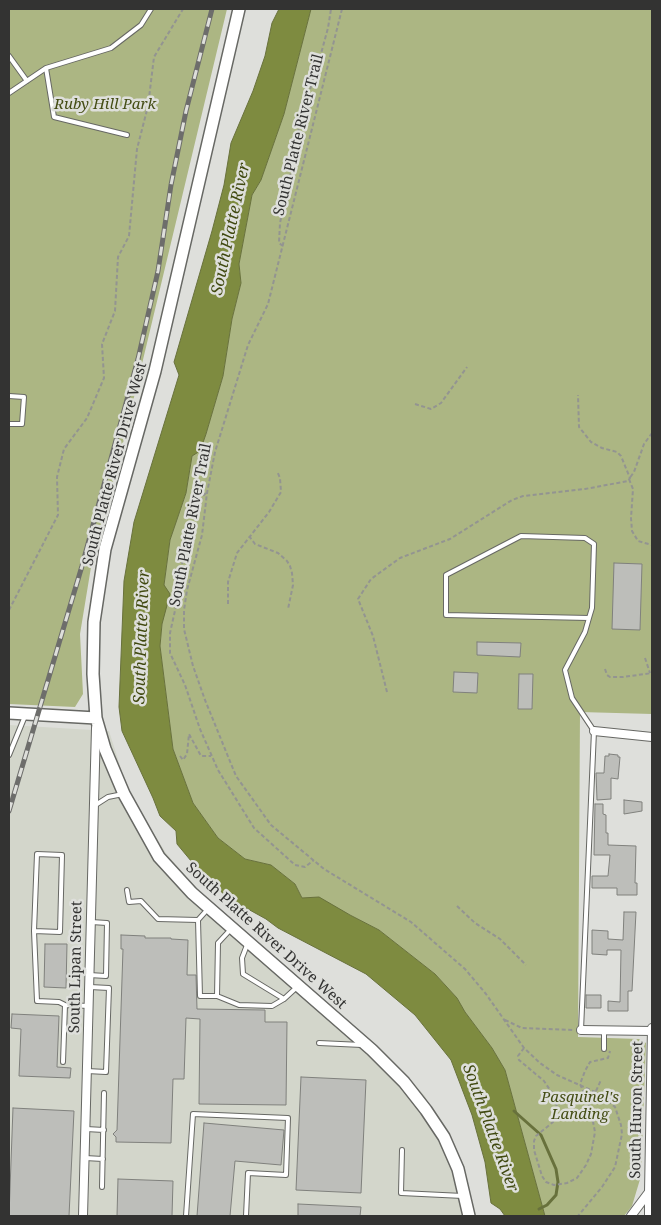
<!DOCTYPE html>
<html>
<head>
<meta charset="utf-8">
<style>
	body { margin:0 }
	#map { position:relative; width:661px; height:1225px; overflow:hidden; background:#dedfdb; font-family:"Noto Serif",serif }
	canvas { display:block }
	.frame { position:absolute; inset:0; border:10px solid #333332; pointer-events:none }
</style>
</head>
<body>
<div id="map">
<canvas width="661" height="1225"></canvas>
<div class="frame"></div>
</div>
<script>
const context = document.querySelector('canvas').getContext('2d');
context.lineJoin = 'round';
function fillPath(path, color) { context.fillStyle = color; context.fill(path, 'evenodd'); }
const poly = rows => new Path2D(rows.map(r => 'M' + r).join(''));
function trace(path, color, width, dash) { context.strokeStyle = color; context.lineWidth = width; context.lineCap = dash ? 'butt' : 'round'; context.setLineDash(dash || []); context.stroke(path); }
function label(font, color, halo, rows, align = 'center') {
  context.font = font + ' "Noto Serif",serif'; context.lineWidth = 5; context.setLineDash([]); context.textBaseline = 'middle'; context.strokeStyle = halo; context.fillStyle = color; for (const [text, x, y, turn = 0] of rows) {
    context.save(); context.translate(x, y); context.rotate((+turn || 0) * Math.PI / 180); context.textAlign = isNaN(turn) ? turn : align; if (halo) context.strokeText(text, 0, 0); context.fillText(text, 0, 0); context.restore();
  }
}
const built = poly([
	[9,725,109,731,129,794,166,853,200,893,386,1054,425,1096,451,1145,472,1216,9,1216]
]);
const green = poly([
	[9,9,227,9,118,464,93,555,80,634,83,694,75,707,9,704],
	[311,9,652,9,652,714,580,712,578,1037,639,1039,646,1043,641,1176,632,1206,624,1216,545,1216,505,1070,492,1048,465,1012,457,998,435,974,379,930,350,915,302,898,295,884,271,865,245,859,218,838,193,803,173,749,160,646,162,624,164,585,170,540,186,493,192,456,206,434,223,376,232,319,241,283,239,264,252,195,261,180,284,114]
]);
const water = poly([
	[279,9,311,9,284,114,261,180,252,195,239,264,241,283,232,319,223,376,206,434,200,451,192,456,186,493,170,540,164,585,170,594,162,624,160,646,173,749,193,803,218,838,245,859,271,865,295,884,302,898,319,897,350,915,379,930,435,974,457,998,465,1012,492,1048,505,1070,545,1216,505,1216,500,1209,491,1203,485,1162,472,1115,451,1060,415,1015,366,974,278,928,266,919,228,898,201,873,177,844,176,831,160,816,153,798,122,731,119,707,124,581,134,522,179,375,174,362,212,231,224,185,231,143,253,91,265,56,272,23,279,9]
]);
const stream = poly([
	[514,1111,541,1135,556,1169,558,1182,556,1195,547,1205,539,1209]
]);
const building = poly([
	[614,563,642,564,640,630,612,629,614,563],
	[477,642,521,643,520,657,477,655,477,642],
	[454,672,478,673,477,693,453,692,454,672],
	[519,674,533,674,532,709,518,709,519,674],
	[609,754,618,755,618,757,620,757,618,779,611,778,611,799,597,800,596,773,604,773,605,756,609,756,609,754],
	[624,800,642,802,642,811,624,814,624,800],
	[595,804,603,804,603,814,606,815,606,833,608,833,608,845,636,846,635,883,637,883,637,895,617,895,617,888,592,888,592,876,608,876,610,855,594,855,595,804],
	[624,912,636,912,632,991,628,991,628,1011,608,1011,608,1001,620,1002,621,950,607,950,607,955,592,954,592,930,608,931,608,939,623,940,624,912],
	[121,935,145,936,145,938,171,938,171,939,188,940,187,975,196,975,197,1009,265,1010,265,1022,287,1022,286,1105,199,1104,200,1019,186,1018,184,1079,173,1079,171,1143,116,1142,116,1137,113,1134,117,1130,123,949,121,949,121,935],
	[45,944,67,944,66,988,44,987,45,944],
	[586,995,601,995,601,1008,586,1008,586,995],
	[12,1014,59,1016,57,1067,71,1068,70,1078,19,1076,21,1029,11,1028,12,1014],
	[301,1077,366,1080,361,1193,296,1190,301,1077],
	[13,1108,74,1111,69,1216,9,1216,13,1108],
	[204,1123,284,1130,281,1165,235,1161,230,1216,197,1216,204,1123],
	[118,1179,173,1181,172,1216,117,1216,118,1179],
	[298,1204,361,1207,360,1216,298,1216,298,1204]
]);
const path = poly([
	[342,9,268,304,248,345,215,452,207,493,202,535,187,590,184,610,184,629,193,666,205,700,236,776,271,825,324,869,411,922,465,969,486,994,524,1048,540,1063,557,1075,602,1095,615,1107,621,1125,622,1134,615,1167,602,1187,578,1216],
	[283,246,279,243,280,223,292,167,300,121,319,61,328,28,331,9],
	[415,404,431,409,441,403,467,367],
	[652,433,644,444,634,472,629,479,633,489,631,518,632,531,638,541,652,545],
	[206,493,203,496,184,548,178,597,170,633,170,653,185,685,200,729,218,770,254,828,295,865,305,867,314,860],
	[249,536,255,544,278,553,287,561,290,566,292,573,293,585,288,609],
	[228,604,228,582,237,553,269,512,281,492,280,478,277,471],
	[9,610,58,515,57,477,64,449,87,418,104,378,102,344,115,311,118,257,129,236,137,149,148,106,154,57,183,9],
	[645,658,650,673],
	[605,669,607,675,610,677,623,677,652,673],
	[387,692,373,636,358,599,371,579,400,558,450,539,512,500,523,496,585,489,628,481,630,478,621,456,617,452,602,448,591,442,579,427,578,395],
	[180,756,183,760,187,754,189,734,201,756,211,756],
	[457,906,475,923,500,939,526,965],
	[505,1020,522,1028,574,1030],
	[524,1048,518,1056,519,1060,544,1081,556,1099,557,1111,553,1122,536,1136,534,1141,534,1150,542,1176,546,1182,554,1185,567,1183,577,1178,586,1165,591,1154,595,1132,590,1106,580,1084,585,1071,590,1062,608,1058,610,1051],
	[596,1091,601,1080]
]);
const lane = poly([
	[9,56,27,81],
	[46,68,54,117,127,135],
	[9,93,46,68,111,48,141,25,151,9],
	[9,396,24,397,22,424,9,424],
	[9,755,25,716],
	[94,806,108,797,123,794],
	[127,890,129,902,141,901,158,919,198,920],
	[207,910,198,920,200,996,217,996,239,1005,272,1006,284,999],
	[34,931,60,932,62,855,37,854,34,931,37,1001,59,1002,65,1005],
	[247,945,242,958,243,974,284,999,297,987],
	[89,975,106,976,107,923,91,922],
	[217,996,218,943,231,929],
	[581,1030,594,731,572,698,565,670,585,632,589,618,592,608,594,544,585,538,521,536,446,575,446,615,589,618],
	[319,1043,362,1045],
	[604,1049,604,1031],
	[63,1062,65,1005,89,1006],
	[87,1071,106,1072,109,988,90,987],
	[86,1129,104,1130],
	[402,1150,401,1193,463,1196],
	[85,1158,103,1159],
	[102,1187,104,1093],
	[186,1216,193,1114,288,1118,286,1175,248,1173,246,1216]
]);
const street = poly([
	[594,731,652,737],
	[581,1030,652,1031],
	[649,1192,649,1216],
	[83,1216,96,728],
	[631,1216,649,1192,652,1028]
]);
const secondary = poly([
	[239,9,155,371,105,549,94,622,93,674,96,718,105,749,124,794,159,857,192,893,372,1050,404,1082,426,1110,444,1137,458,1169,469,1216],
	[9,713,96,718]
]);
const rail = poly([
	[9,811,82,566,138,359,158,271,171,185,186,111,212,9]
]);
const parkNames = [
	["Ruby Hill Park",105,105],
	["Pasquinel's",580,1098],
	["Landing",580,1115]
];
const streetNames = [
	["South Platte River Trail",299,135,-76],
	["South Platte River Drive West",115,464,-75],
	["South Platte River Trail",191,525,-79],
	["South Platte River Drive West",266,936,42],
	["South Lipan Street",76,967,-89],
	["South Huron Street",637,1110,-89]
];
const waterNames = [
	["South Platte River",231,229,-78],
	["South Platte River",142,637,-88],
	["South Platte River",490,1128,70]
];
fillPath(built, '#d3d6cb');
fillPath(green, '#acb683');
fillPath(water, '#7e8b40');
trace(water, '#68713c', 1);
trace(stream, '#68713c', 3);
fillPath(building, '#bdbeba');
trace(building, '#80817d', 1);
trace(lane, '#676864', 6);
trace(street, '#676864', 10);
trace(secondary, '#676864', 14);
trace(path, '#939491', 2, [4, 2.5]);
trace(lane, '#fff', 4);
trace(street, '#fff', 8);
trace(secondary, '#fff', 11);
trace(rail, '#6d6d6b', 5);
trace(rail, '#dedfdb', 3, [9]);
label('italic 15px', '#444d14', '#dedfdb', parkNames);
label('15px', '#333332', '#dedfdb', streetNames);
label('italic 16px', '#404910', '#dedfdb', waterNames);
</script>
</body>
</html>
